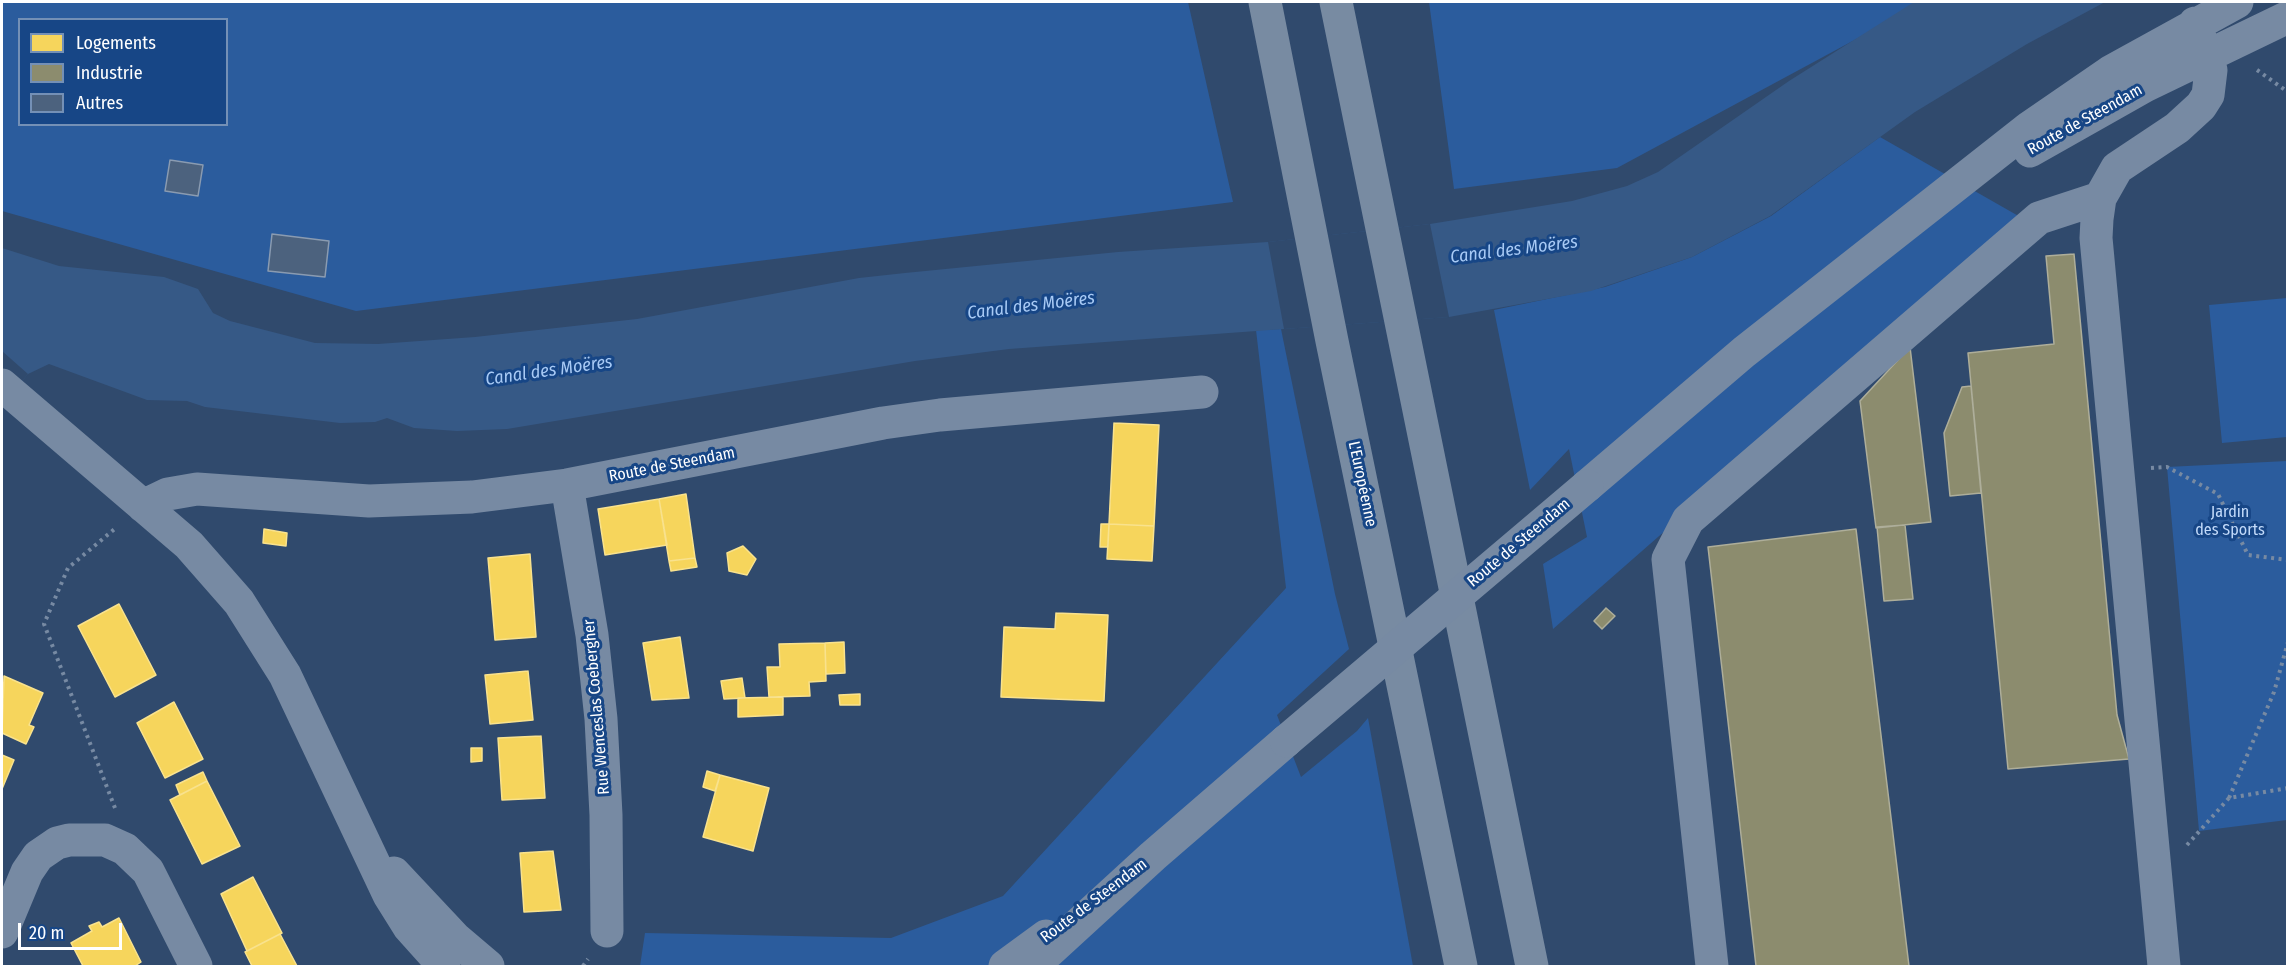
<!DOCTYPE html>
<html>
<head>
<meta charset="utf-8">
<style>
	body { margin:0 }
	#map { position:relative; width:2289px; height:968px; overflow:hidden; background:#304a6d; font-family:"Fira Sans Condensed",sans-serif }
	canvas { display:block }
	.frame { position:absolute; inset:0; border:3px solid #fff; pointer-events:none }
	.legend { position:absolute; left:18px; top:18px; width:210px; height:108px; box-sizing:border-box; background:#174686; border:2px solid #7490b6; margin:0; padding:8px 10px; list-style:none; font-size:18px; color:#fff }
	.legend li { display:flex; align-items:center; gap:12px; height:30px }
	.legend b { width:30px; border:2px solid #7490b6 }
	.scale { position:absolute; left:18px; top:923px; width:104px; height:27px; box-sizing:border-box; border:3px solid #fff; border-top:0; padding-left:8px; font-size:18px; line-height:21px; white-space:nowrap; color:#fff; -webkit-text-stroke:4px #174686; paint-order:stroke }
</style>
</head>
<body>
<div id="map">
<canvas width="2289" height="968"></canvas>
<div class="frame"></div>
<ul class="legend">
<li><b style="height:16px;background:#f6d55c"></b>Logements</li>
<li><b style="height:16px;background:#8c8c6e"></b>Industrie</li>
<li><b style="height:16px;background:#4c627e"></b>Autres</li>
</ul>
<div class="scale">20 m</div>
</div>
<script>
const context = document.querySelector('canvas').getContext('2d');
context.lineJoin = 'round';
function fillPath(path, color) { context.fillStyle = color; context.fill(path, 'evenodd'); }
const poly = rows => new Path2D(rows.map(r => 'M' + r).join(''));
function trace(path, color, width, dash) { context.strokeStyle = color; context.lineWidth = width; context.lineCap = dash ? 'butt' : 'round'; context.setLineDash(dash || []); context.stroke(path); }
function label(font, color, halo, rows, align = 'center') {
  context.font = font + ' "Fira Sans Condensed",sans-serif'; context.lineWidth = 6; context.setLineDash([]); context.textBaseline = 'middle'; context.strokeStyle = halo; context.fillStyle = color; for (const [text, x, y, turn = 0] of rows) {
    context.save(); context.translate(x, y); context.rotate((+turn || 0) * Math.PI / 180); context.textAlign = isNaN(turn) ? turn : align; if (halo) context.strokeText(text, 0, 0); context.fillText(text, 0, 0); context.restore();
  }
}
const green = poly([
	[2,2,1188,2,1233,202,356,311,2,211],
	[20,20,226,20,226,124,20,124],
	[1429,2,1925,2,1617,168,1454,189],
	[1880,137,2022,218,1553,629,1543,564,1587,537,1569,449,1530,490,1494,310,1605,287,1692,257,1771,216],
	[2287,298,2287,437,2222,443,2209,305],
	[1281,329,1335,594,1349,649,1277,715,1301,777,1357,731,1368,718,1413,966,640,966,645,933,891,938,1003,896,1286,588,1256,330],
	[2287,461,2287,820,2199,831,2167,467]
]);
const water = poly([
	[1914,2,2105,2,2027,44,1915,112,1770,216,1692,257,1591,291,1449,317,1009,349,915,361,507,429,457,431,414,428,387,418,375,422,340,423,205,407,187,401,147,400,49,364,28,374,2,405,2,248,59,266,164,277,198,289,213,313,230,321,315,343,378,344,475,337,637,319,859,278,905,273,1118,252,1268,242,1430,224,1572,201,1627,186,1658,172,1789,81]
]);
const pier = poly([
	[1430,224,1449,317,1284,329,1268,242],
	[2,351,28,374,2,405]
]);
const homes = poly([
	[1114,423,1159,425,1154,526,1109,524,1114,423],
	[686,494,695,558,669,561,659,499,686,494],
	[659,499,667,545,605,555,598,509,659,499],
	[1101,524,1109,524,1108,547,1100,547,1101,524],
	[1109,524,1154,526,1152,561,1107,559,1109,524],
	[264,529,287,533,286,546,263,543,264,529],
	[743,546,756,559,747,575,729,571,727,553,743,546],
	[530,554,536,637,495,640,488,558,530,554],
	[695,558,697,567,671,571,669,561,695,558],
	[119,604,156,675,115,697,78,626,119,604],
	[1056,613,1108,615,1104,701,1001,697,1004,627,1055,629,1056,613],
	[680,637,689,698,652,700,643,643,680,637],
	[844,642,845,673,826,674,825,643,844,642],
	[825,643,826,681,809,682,810,696,769,697,767,667,780,667,779,644,825,643],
	[528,671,533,720,490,724,485,675,528,671],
	[4,676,43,693,29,725,34,727,26,744,2,733,4,676],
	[742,678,745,698,724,699,721,681,742,678],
	[860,694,860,705,840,705,839,695,860,694],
	[783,697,783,715,738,717,738,698,783,697],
	[174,702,203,759,165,778,137,723,174,702],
	[541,736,545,798,502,800,498,738,541,736],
	[471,748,482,748,482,761,471,762,471,748],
	[2,755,14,760,2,789,2,755],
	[707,771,720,775,715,791,703,787,707,771],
	[203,772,207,781,180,795,176,785,203,772],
	[720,775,769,788,753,851,703,837,720,775],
	[207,781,240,846,202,864,170,800,207,781],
	[553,851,561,910,524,912,520,853,553,851],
	[253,877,282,933,247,951,221,894,253,877],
	[119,918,141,962,135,966,83,966,71,943,92,931,89,926,99,922,102,927,119,918],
	[280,934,297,966,252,966,245,952,280,934]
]);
const industry = poly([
	[2074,254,2117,715,2129,759,2008,769,1968,353,2054,344,2046,256,2074,254],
	[1910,347,1931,522,1876,528,1860,401,1910,347],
	[1971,386,1981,493,1950,496,1944,433,1962,387,1971,386],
	[1905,525,1913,599,1884,601,1877,527,1905,525],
	[1856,529,1909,966,1756,966,1708,547,1856,529],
	[1606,608,1615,616,1602,629,1594,621,1606,608]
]);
const building = poly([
	[170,160,203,165,198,196,165,191,170,160],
	[272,234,329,241,325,277,268,271,272,234]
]);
const path = poly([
	[2257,70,2288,92],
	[2151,468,2167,467,2218,494,2248,555,2288,560],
	[2229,798,2274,692,2288,642],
	[115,808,44,624,68,568,117,527],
	[2187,845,2229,798,2288,788],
	[583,966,588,959]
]);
const minor = poly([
	[2030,151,2145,86,2288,17],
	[2,385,189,545,239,602,285,675,389,895,409,927,444,966],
	[567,485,592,635,601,719,606,815,607,931],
	[1587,486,1744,352,2030,127,2110,72,2237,2],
	[143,506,168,494,197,489,369,501,472,497,567,485,883,423,940,415,1202,392],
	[394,873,455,938,488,966],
	[2,932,27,872,38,856,57,843,69,840,105,840,125,849,148,871,196,966],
	[1005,966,1046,936],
	[1033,966,1153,856,1286,741],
	[1712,966,1668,559,1688,520,2039,218,2100,198],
	[2164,966,2096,238,2097,219,2100,198,2117,168,2177,128,2201,106,2208,95,2211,70,2195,23]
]);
const highway = poly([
	[1265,2,1332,341,1461,966],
	[1336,2,1532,966]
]);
const minorBridge = poly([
	[1286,741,1587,486]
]);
const streetNames = [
	["Route de Steendam",2085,120,-29],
	["Route de Steendam",672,465,-11],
	["L'Européenne",1362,484,78],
	["Route de Steendam",1519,543,-40],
	["Rue Wenceslas Coebergher",597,707,-95],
	["Route de Steendam",1094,901,-37]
];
const parkNames = [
	["Jardin",2230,513],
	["des Sports",2230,531]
];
const waterNames = [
	["Canal des Moëres",1514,250,-7],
	["Canal des Moëres",1031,306,-7],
	["Canal des Moëres",549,371,-8]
];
fillPath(green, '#2b5c9d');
fillPath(water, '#365986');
fillPath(pier, '#304a6d');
fillPath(homes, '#f6d55c');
trace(homes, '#f9e28d', 1.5);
fillPath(industry, '#8c8c6e');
trace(industry, '#aeae9a', 1.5);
fillPath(building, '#4c627e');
trace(building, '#8a9bb1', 1.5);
trace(path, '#778aa3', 4, [3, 4.5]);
trace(minor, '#778aa3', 33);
trace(highway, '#788ba2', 33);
trace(minorBridge, '#778aa3', 33);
label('16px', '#fff', '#174686', streetNames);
label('16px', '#c2dafa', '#174686', parkNames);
label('italic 18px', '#a8caf5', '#174686', waterNames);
</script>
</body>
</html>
